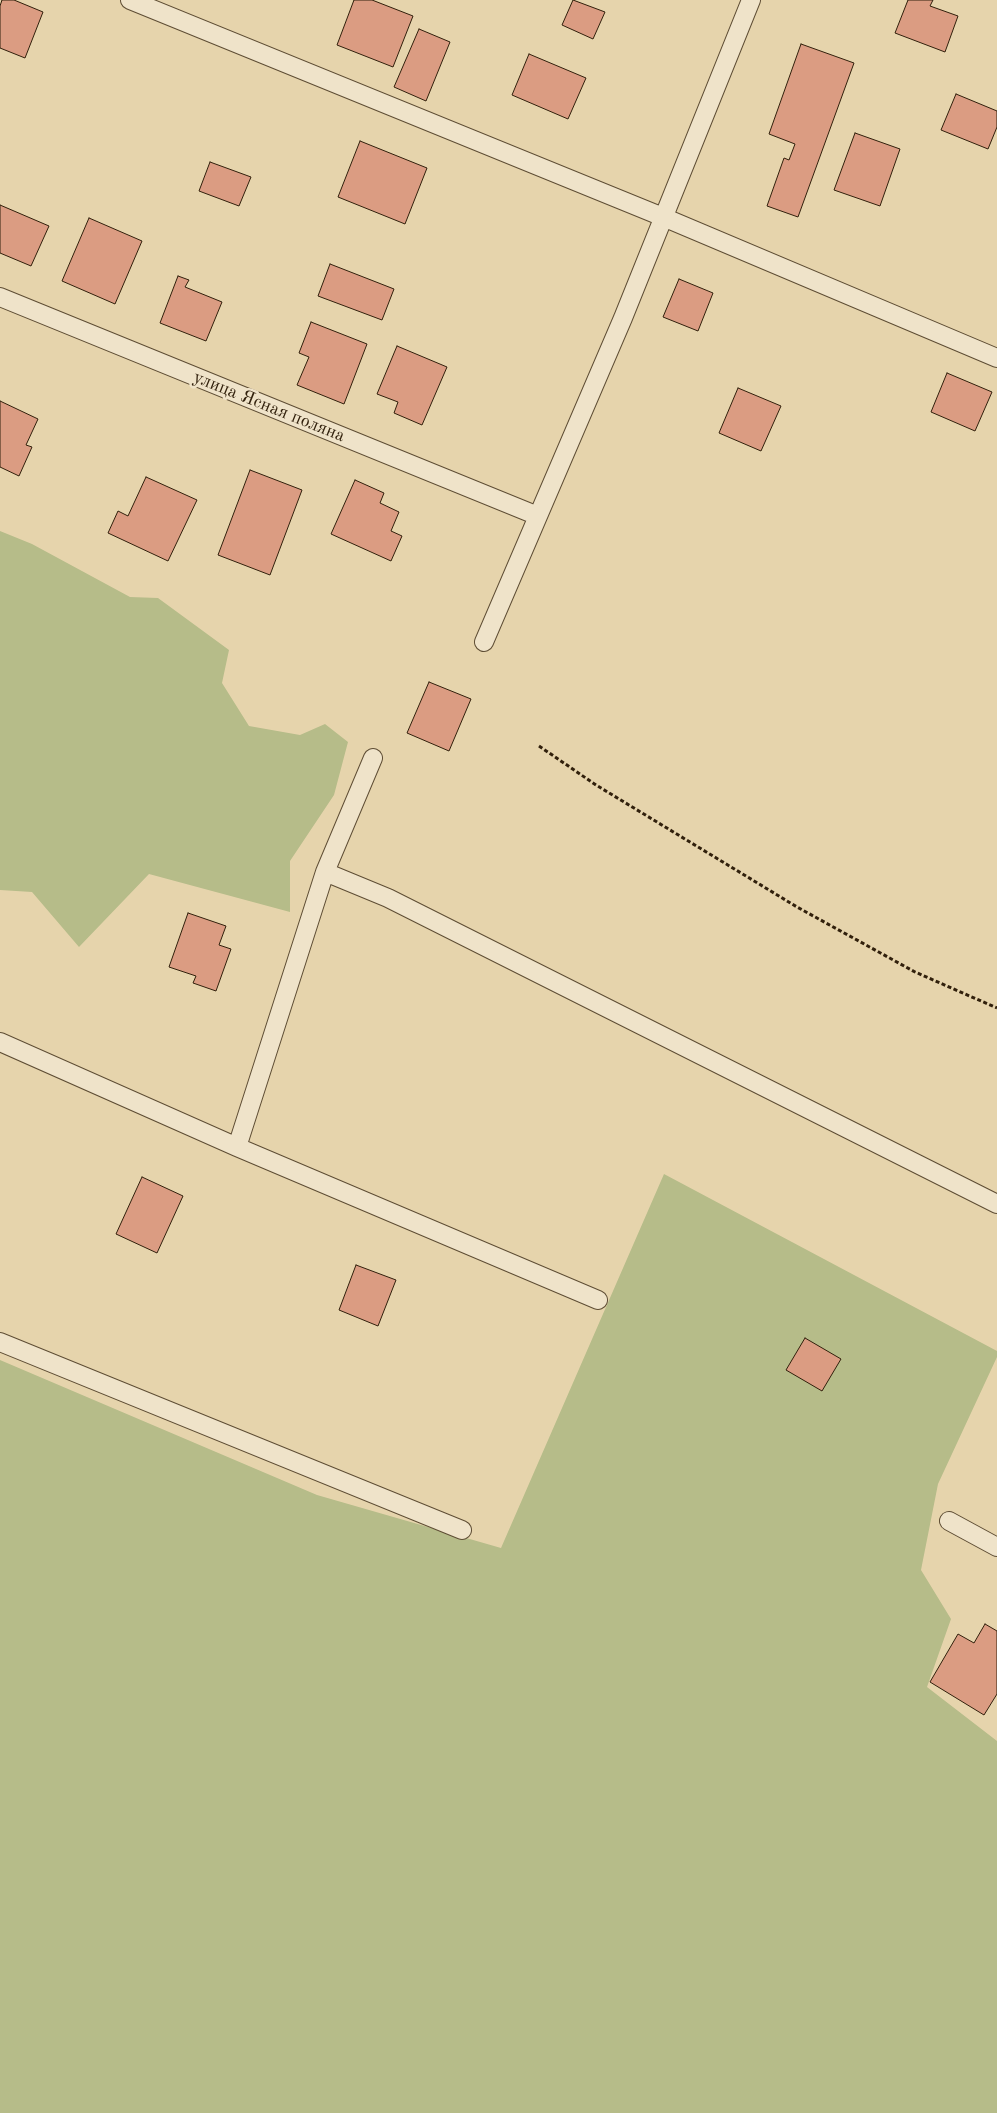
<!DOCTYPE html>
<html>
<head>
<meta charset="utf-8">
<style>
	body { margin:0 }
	canvas { display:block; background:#e6d4ac }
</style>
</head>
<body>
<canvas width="997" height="2113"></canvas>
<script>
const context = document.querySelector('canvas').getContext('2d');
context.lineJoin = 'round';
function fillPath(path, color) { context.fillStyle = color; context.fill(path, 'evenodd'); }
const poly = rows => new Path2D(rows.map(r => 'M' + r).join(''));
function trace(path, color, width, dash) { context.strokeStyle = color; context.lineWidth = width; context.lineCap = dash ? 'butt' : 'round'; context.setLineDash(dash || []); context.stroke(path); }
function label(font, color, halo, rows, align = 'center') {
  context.font = font + ' "Old Standard TT",serif'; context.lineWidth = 5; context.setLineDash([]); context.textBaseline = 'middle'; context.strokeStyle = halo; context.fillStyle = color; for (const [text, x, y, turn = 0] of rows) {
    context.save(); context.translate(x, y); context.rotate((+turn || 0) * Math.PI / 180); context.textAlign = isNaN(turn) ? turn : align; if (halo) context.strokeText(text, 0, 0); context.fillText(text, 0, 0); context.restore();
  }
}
const green = poly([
	[0,531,32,544,130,597,158,598,229,650,222,683,249,726,300,735,325,724,348,742,334,795,290,861,290,912,149,874,79,947,32,892,0,890],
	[664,1174,997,1351,997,1357,938,1484,921,1570,951,1619,927,1687,997,1741,997,2113,0,2113,0,1360,317,1495,501,1548]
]);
const building = poly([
	[2,0,14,0,43,12,25,58,0,48,0,6,2,0],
	[354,0,372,0,413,16,393,67,337,45,354,0],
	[573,0,605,12,593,39,562,25,573,0],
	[908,0,933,0,930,6,958,16,945,52,895,33,908,0],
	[419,29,450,42,426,101,394,87,419,29],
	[801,44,854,63,798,217,767,206,784,158,789,160,795,144,769,134,801,44],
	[529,54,586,78,568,119,512,95,529,54],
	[956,94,997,111,997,127,988,149,941,130,956,94],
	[855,133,900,149,880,206,834,190,855,133],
	[360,141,427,168,405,224,338,197,360,141],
	[210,162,251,177,239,206,199,191,210,162],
	[0,205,49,226,31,266,0,253,0,205],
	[89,218,142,241,115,304,62,281,89,218],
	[330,264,394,289,382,320,318,296,330,264],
	[178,276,189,280,185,287,222,302,206,341,160,323,178,276],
	[679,279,713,293,698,331,663,317,679,279],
	[311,322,367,344,344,404,297,385,309,357,299,353,311,322],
	[397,346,447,367,422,425,394,413,398,402,377,394,397,346],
	[947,373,992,392,975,431,931,412,947,373],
	[738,388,781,406,761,451,719,433,738,388],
	[0,401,38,419,26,445,32,447,19,476,0,467,0,401],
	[250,470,302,490,270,575,218,555,250,470],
	[146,477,197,500,168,561,108,533,118,511,128,516,146,477],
	[355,480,384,493,380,503,399,512,391,531,402,536,391,561,331,534,355,480],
	[429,682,471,699,449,751,407,733,429,682],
	[188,913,226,926,219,945,231,949,216,991,193,983,196,976,169,967,188,913],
	[142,1177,183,1196,157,1253,116,1234,142,1177],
	[356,1265,396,1280,378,1326,339,1310,356,1265],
	[805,1338,841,1359,822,1391,786,1370,805,1338],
	[985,1624,997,1631,997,1694,984,1715,930,1682,958,1634,974,1643,985,1624]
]);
const path = poly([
	[539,746,596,785,797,907,915,972,997,1008]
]);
const service = poly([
	[130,0,663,217,997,358],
	[0,297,538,516],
	[484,642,623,318,751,0],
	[325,872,388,898,997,1204],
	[0,1042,237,1147,598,1300],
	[237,1147,325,872,373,758],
	[0,1342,462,1530],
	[949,1521,997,1547]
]);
const streetNames = [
	["улица Ясная поляна",269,407,22]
];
fillPath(green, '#b6bc89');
fillPath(building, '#db9c82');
trace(building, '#31200c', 1);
trace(service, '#5e4d34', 20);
trace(path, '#31200c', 3, [4, 2.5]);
trace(service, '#efe3c9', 18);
label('18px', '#31200c', '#efe3c9', streetNames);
</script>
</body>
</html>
